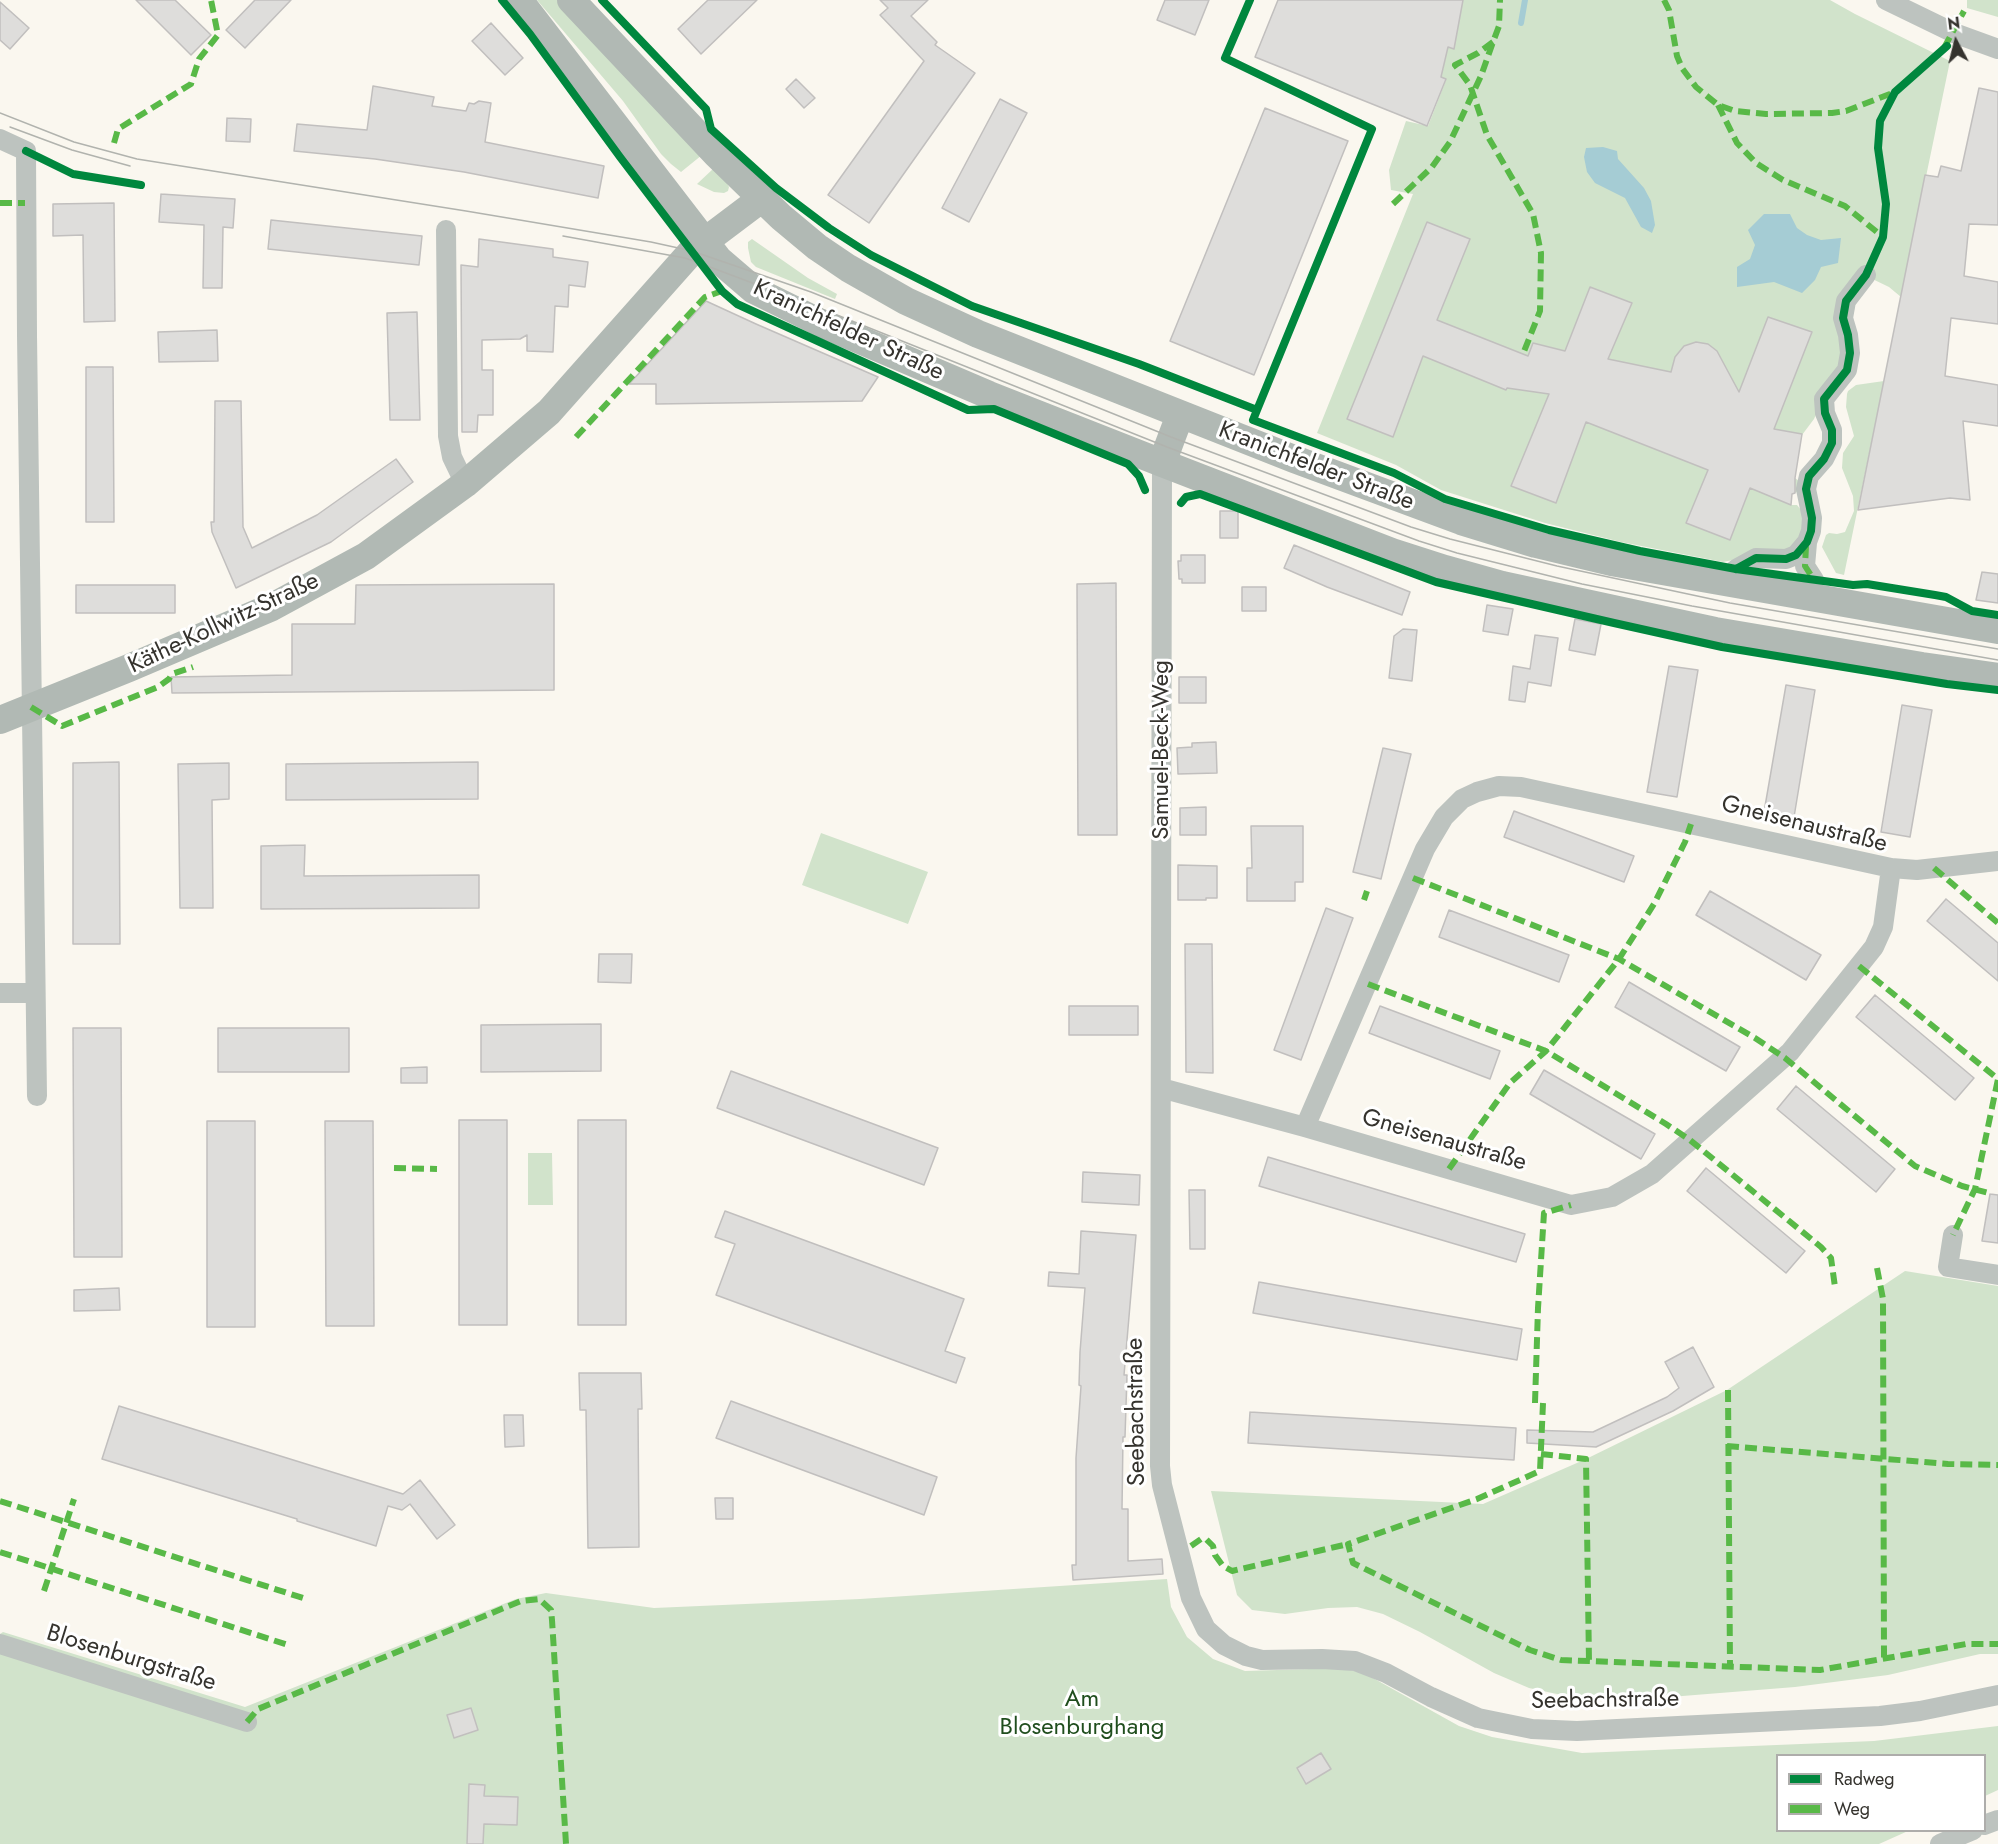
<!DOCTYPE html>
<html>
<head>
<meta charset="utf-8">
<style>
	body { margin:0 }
	#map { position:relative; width:1998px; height:1844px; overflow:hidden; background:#faf7ef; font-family:Jost,sans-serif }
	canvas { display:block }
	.legend { position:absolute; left:1776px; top:1754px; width:210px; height:78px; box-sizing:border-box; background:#fff; border:2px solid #aeadab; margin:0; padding:8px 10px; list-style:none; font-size:18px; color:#35332e }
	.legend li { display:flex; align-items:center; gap:12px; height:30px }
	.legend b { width:30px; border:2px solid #aeadab }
	.north { position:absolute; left:1926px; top:12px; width:60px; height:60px; -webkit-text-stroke:4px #fff; paint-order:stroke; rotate:353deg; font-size:16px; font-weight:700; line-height:24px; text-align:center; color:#35332e }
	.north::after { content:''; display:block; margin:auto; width:21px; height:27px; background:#35332e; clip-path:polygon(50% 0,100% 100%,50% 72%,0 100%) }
</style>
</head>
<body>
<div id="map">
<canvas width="1998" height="1844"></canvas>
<ul class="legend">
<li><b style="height:8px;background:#00873e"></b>Radweg</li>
<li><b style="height:8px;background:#58b947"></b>Weg</li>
</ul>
<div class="north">N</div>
</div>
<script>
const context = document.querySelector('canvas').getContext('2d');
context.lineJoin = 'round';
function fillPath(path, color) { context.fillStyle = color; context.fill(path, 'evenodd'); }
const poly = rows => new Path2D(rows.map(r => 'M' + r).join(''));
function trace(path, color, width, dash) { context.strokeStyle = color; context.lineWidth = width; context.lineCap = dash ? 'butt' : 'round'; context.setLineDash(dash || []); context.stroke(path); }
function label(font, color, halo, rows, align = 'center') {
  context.font = font + ' Jost,sans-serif'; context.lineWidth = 6; context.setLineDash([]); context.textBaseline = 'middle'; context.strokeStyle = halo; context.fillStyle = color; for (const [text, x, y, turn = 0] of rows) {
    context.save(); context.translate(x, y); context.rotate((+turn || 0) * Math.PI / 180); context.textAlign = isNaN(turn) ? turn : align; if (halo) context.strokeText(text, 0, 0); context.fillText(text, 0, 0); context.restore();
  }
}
const green = poly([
	[537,0,557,0,702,155,681,172,671,164,661,154,623,101],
	[1455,0,1830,0,1855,14,1950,61,1901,297,1889,287,1862,274,1845,351,1814,419,1802,435,1795,478,1799,481,1799,487,1797,492,1792,494,1791,505,1797,505,1805,515,1797,551,1762,554,1723,562,1621,542,1545,523,1441,490,1396,465,1317,433,1413,194,1391,190,1389,170,1406,121,1428,126,1446,80,1431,73,1443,69,1446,56,1436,54,1438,45,1454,48,1462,2],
	[1967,0,1998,0,1998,17,1967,8],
	[714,168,723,176,729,187,728,191,724,193,714,192,697,184],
	[752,239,808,278,837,294,835,299,756,267,751,262,748,248,748,242],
	[1884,381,1844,575,1836,573,1822,547,1826,535,1829,533,1837,534,1845,532,1854,511,1853,496,1842,468,1843,453,1854,436,1846,407,1847,394,1848,391,1856,385],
	[821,833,928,872,908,924,802,885],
	[528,1153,552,1153,553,1205,528,1205],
	[1905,1271,1998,1286,1998,1654,1980,1654,1888,1675,1795,1687,1670,1697,1585,1700,1529,1688,1494,1673,1420,1632,1383,1614,1357,1607,1328,1608,1285,1614,1252,1610,1237,1595,1211,1491,1483,1504,1586,1459,1727,1390],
	[1167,1579,1171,1607,1187,1637,1213,1659,1245,1671,1341,1668,1364,1673,1459,1726,1492,1737,1582,1753,1874,1741,1998,1726,1998,1790,1985,1796,1984,1756,1778,1756,1778,1830,1908,1831,1879,1844,0,1844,0,1634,3,1632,245,1707,516,1599,546,1593,654,1608,860,1599]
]);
const water = poly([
	[1603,147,1617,151,1618,159,1644,188,1651,201,1655,225,1652,233,1641,227,1625,198,1595,183,1587,172,1584,157,1586,148],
	[1764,214,1790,214,1797,228,1807,235,1821,240,1841,238,1838,263,1821,267,1815,280,1802,293,1774,282,1737,287,1737,267,1750,259,1755,245,1748,230]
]);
const stream = poly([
	[1521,23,1525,0]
]);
const building = poly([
	[136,0,175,0,211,35,191,55,136,0],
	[255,0,291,0,245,48,226,30,255,0],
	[708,0,757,0,701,54,678,29,708,0],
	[880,0,928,0,911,16,937,42,935,45,975,73,869,223,828,195,924,61,880,15,888,8,880,0],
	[1165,0,1209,0,1195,35,1157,20,1165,0],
	[1278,0,1463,0,1454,49,1448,47,1441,77,1446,79,1427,126,1255,57,1278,0],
	[0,2,29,28,10,49,0,40,0,2],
	[491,23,523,58,505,75,472,41,491,23],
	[796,79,815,98,804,108,786,89,796,79],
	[373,86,434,97,432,106,466,111,469,103,474,104,479,101,491,103,485,142,604,166,598,198,464,172,375,159,294,151,297,124,367,130,373,86],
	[1979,88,1998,92,1998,225,1969,224,1964,276,1998,282,1998,324,1951,318,1945,376,1998,385,1998,426,1963,421,1970,500,1950,498,1858,510,1925,175,1938,177,1941,166,1961,171,1979,88],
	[1000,99,1027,113,969,222,942,208,1000,99],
	[1265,108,1348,141,1254,375,1170,341,1265,108],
	[227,118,251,119,250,142,226,141,227,118],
	[161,194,235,199,233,228,223,227,222,288,203,288,204,225,159,222,161,194],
	[114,203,115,321,84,322,83,235,53,236,53,204,114,203],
	[271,220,422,236,419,265,268,249,271,220],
	[1427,222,1470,239,1437,320,1528,356,1533,343,1565,351,1590,287,1632,303,1608,359,1671,372,1675,357,1684,346,1696,342,1708,344,1717,351,1739,392,1768,317,1812,332,1774,429,1802,434,1795,478,1795,493,1792,494,1791,505,1750,488,1730,540,1686,523,1708,470,1586,422,1556,503,1511,486,1549,394,1507,388,1506,390,1423,356,1393,437,1347,419,1427,222],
	[479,239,553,249,553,257,588,262,585,287,569,285,568,307,555,306,553,352,527,351,527,335,520,339,482,340,482,370,493,370,493,415,478,415,477,432,462,432,461,265,478,267,479,239],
	[706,301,756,324,878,377,862,401,656,404,656,384,629,384,706,301],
	[417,312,420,420,390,420,387,313,417,312],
	[217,330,218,361,159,362,158,332,217,330],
	[86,367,113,367,114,522,86,522,86,367],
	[215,401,241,401,243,527,252,548,317,515,396,459,413,482,331,542,236,588,212,532,211,522,214,522,215,401],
	[1220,511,1238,511,1238,538,1220,538,1220,511],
	[1294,545,1410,592,1402,615,1327,587,1284,568,1294,545],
	[1181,555,1205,555,1205,583,1182,583,1182,579,1179,579,1178,561,1181,561,1181,555],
	[1982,572,1998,574,1998,603,1976,600,1982,572],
	[1116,583,1117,835,1078,835,1077,584,1116,583],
	[554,584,554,690,172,693,171,677,292,675,292,624,355,624,356,585,554,584],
	[76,585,175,585,175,613,76,613,76,585],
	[1242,587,1266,587,1266,611,1242,611,1242,587],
	[1487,605,1513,609,1508,635,1483,631,1487,605],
	[1575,619,1601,624,1595,655,1569,650,1575,619],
	[1403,629,1417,630,1412,681,1389,678,1394,636,1403,629],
	[1535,635,1558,638,1551,686,1528,682,1525,702,1509,700,1513,666,1530,669,1535,635],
	[1669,666,1698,670,1677,797,1647,792,1669,666],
	[1179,677,1206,677,1206,703,1179,703,1179,677],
	[1786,685,1815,690,1794,817,1764,812,1786,685],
	[1902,705,1932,710,1910,837,1881,832,1902,705],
	[1216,742,1217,773,1178,774,1177,748,1192,747,1192,743,1216,742],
	[1383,748,1411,754,1381,879,1353,872,1383,748],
	[119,762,120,944,73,944,73,763,119,762],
	[478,762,478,799,286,800,286,764,478,762],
	[229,763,229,799,212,800,213,908,180,908,178,764,229,763],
	[1206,807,1206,835,1180,835,1180,808,1206,807],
	[1514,811,1634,856,1624,882,1504,837,1514,811],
	[1251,826,1303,826,1303,882,1295,882,1295,901,1247,901,1247,868,1252,868,1251,826],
	[305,845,304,876,479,875,479,908,261,909,261,846,305,845],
	[1178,865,1217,866,1217,898,1206,898,1206,900,1178,900,1178,865],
	[1710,891,1821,955,1806,980,1696,915,1710,891],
	[1946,899,1998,943,1998,981,1927,921,1946,899],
	[1326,908,1353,918,1301,1060,1274,1050,1326,908],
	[1449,910,1569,955,1559,982,1439,937,1449,910],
	[1185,944,1212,944,1213,1073,1186,1072,1185,944],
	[599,954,632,954,631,983,598,982,599,954],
	[1629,982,1740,1047,1726,1071,1615,1007,1629,982],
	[1875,995,1974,1078,1955,1100,1856,1017,1875,995],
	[1069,1006,1138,1006,1138,1035,1069,1035,1069,1006],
	[1380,1006,1500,1051,1490,1079,1369,1033,1380,1006],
	[601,1024,601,1071,481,1072,481,1025,601,1024],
	[73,1028,121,1028,122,1257,74,1257,73,1028],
	[218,1028,349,1028,349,1072,218,1072,218,1028],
	[427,1067,427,1083,401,1083,401,1068,427,1067],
	[1544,1070,1655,1134,1641,1159,1530,1094,1544,1070],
	[731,1071,938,1148,924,1185,717,1108,731,1071],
	[1796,1086,1895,1169,1876,1192,1777,1109,1796,1086],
	[459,1120,507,1120,507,1325,459,1325,459,1120],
	[578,1120,626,1120,626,1325,578,1325,578,1120],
	[207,1121,255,1121,255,1327,207,1327,207,1121],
	[325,1121,373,1121,374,1326,326,1326,325,1121],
	[1268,1157,1525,1234,1516,1262,1259,1186,1268,1157],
	[1706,1168,1805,1251,1786,1273,1687,1191,1706,1168],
	[1083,1172,1140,1175,1139,1205,1082,1202,1083,1172],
	[1189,1190,1205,1190,1205,1249,1190,1249,1189,1190],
	[1990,1194,1998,1195,1998,1243,1982,1241,1990,1194],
	[725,1211,964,1299,945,1351,965,1358,956,1383,716,1295,735,1244,715,1237,725,1211],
	[1081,1231,1136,1235,1124,1375,1127,1375,1125,1437,1123,1437,1122,1509,1128,1509,1128,1561,1162,1559,1163,1574,1073,1580,1072,1565,1076,1565,1076,1458,1081,1386,1079,1385,1080,1352,1085,1288,1048,1286,1049,1272,1079,1274,1081,1231],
	[1259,1282,1522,1329,1517,1360,1253,1313,1259,1282],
	[119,1288,120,1310,74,1311,74,1290,119,1288],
	[1693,1347,1714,1387,1673,1411,1596,1447,1527,1443,1527,1430,1593,1432,1667,1397,1679,1388,1665,1362,1693,1347],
	[579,1373,641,1373,642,1409,638,1409,639,1547,588,1548,586,1410,580,1410,579,1373],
	[731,1401,937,1477,924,1515,716,1438,731,1401],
	[119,1406,403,1494,420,1480,455,1525,437,1539,410,1504,402,1510,388,1506,376,1546,297,1521,297,1519,102,1459,119,1406],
	[1250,1412,1516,1428,1514,1460,1248,1443,1250,1412],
	[504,1415,523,1415,524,1446,505,1447,504,1415],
	[715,1498,733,1498,733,1519,716,1519,715,1498],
	[471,1708,478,1730,454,1738,447,1715,471,1708],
	[1321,1753,1331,1769,1306,1784,1297,1768,1321,1753],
	[469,1784,485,1785,484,1796,518,1797,517,1825,484,1824,483,1844,467,1844,469,1784]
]);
const street = poly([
	[1886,0,1954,33,1998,49],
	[0,139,26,151,27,335,37,1096],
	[446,230,448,436,452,457,465,484],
	[1162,463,1160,1466,1162,1485,1191,1598,1206,1629,1224,1645,1246,1656,1262,1660,1322,1659,1355,1661,1386,1673,1431,1697,1478,1718,1532,1729,1577,1731,1880,1716,1920,1711,1998,1695],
	[1807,543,1805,566,1814,580],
	[1736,569,1756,558,1786,559,1796,555,1807,542,1811,531,1812,518,1806,489,1809,476,1824,459,1832,443,1832,430,1825,413,1824,399,1847,370,1850,353,1848,335,1843,318,1846,301,1866,275],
	[0,993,35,993],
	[1161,1088,1305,1127,1571,1205,1612,1197,1652,1174,1790,1052,1874,947,1883,927,1891,868],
	[1305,1127,1425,849,1444,817,1462,799,1477,792,1499,786,1521,787,1891,868,1917,870,1998,861],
	[1953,1235,1948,1267,1998,1275],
	[0,1644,247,1722],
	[1984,1825,1998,1820],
	[1940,1844,1973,1830]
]);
const secondary = poly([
	[519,0,719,260,754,290,825,325,989,395,1162,463,1392,552,1445,569,1502,585,1715,631,1922,666,1998,677],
	[571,0,716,154,781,217,817,247,848,268,906,301,978,334,1294,459,1461,521,1536,544,1611,562,1998,630],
	[1162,463,1180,415],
	[0,720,129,668,272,607,366,556,465,484,549,412,692,251,761,199]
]);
const tram = poly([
	[0,113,74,142,137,159,466,211,651,242,692,251,811,292,1171,437,1411,527,1450,539,1557,566,1730,603,1998,649],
	[10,127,72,150,130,166],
	[563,236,685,258,702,264,832,313,1167,447,1419,541,1457,553,1582,584,1692,606,1998,660]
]);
const quiet = poly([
	[1664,0,1669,10,1677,56,1682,68,1696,87,1718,105,1735,111,1766,114,1832,113,1846,111,1895,92],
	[1493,42,1478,53,1455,65,1470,85,1487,135,1533,214,1541,253,1540,311,1523,354],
	[1944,48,1964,11],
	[1718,105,1737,143,1756,163,1783,180,1845,206,1883,237],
	[114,143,118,129,191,84,199,59,218,35,211,0],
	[0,203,25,203],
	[1393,204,1432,167,1450,142,1481,76,1493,42,1499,26,1500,0],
	[576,437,705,297,722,291,726,295],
	[1806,546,1805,566,1814,580],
	[31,707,62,726,158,687,169,679,172,674,193,667],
	[1934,868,1998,923],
	[1413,878,1619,959,1755,1038,1785,1058,1915,1166,1962,1186,1989,1193],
	[1364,900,1367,891],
	[1859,966,1998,1079,1975,1189,1953,1235],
	[1368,984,1546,1051,1666,1124,1690,1140,1821,1247,1831,1258,1835,1287],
	[394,1168,437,1169],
	[1449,1169,1510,1083,1546,1051,1619,959,1654,904,1685,842,1691,824],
	[1877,1268,1883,1299,1884,1659],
	[1728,1390,1730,1666],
	[1535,1403,1538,1308,1544,1213,1571,1205],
	[1543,1403,1540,1471,1477,1499,1348,1544,1353,1563,1530,1650,1561,1660,1820,1670,1966,1644,1998,1644],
	[1727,1446,1948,1464,1998,1465],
	[1541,1454,1586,1459,1589,1662],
	[0,1501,303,1598],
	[1191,1546,1201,1539,1206,1539,1213,1546,1215,1555,1223,1566,1232,1571,1348,1544],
	[0,1552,288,1645],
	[44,1591,74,1499],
	[247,1722,258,1709,521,1601,539,1599,551,1610,552,1620,566,1844]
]);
const cycleway = poly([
	[502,0,530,34,620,157,722,291,737,304,968,410,994,409,1128,464,1139,476,1145,490],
	[602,0,706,109,711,129,776,188,829,228,871,255,972,306,1139,364,1257,410,1253,420,1394,473,1445,499,1549,530,1640,551,1736,569,1853,585,1867,584,1935,595,1946,597,1972,611,1998,615],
	[1250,0,1225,58,1372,129,1257,410],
	[26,151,73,174,141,185],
	[1181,503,1186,497,1200,494,1436,582,1614,623,1722,647,1947,684,1998,690],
	[1736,569,1756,558,1786,559,1796,555,1807,542,1811,531,1812,518,1806,489,1809,476,1824,459,1832,443,1832,430,1825,413,1824,399,1847,370,1850,353,1848,335,1843,318,1846,301,1866,275,1883,237,1886,204,1878,148,1880,121,1895,92,1947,46]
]);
const streetNames = [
	["Kranichfelder Straße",848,331,25],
	["Kranichfelder Straße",1316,467,21],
	["Käthe-Kollwitz-Straße",224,624,-25],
	["Samuel-Beck-Weg",1162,750,-90],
	["Gneisenaustraße",1804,825,14],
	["Gneisenaustraße",1444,1141,16],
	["Seebachstraße",1137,1412,-91],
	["Blosenburgstraße",131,1659,17],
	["Seebachstraße",1605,1701,-1]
];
const parkNames = [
	["Am",1082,1700],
	["Blosenburghang",1082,1728]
];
fillPath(green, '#d1e3cb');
fillPath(water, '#a5ccd4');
trace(stream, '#a5ccd4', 6);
fillPath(building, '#dedddb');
trace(building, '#c1bfbe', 1.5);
trace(street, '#bdc3bf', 20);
trace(secondary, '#b1b9b4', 28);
trace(tram, '#b1b3ae', 1.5);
trace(quiet, '#58b947', 6, [12, 6]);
trace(cycleway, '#00873e', 8);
label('24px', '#35332e', '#fff', streetNames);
label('24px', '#204e1e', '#fff', parkNames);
</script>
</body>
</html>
